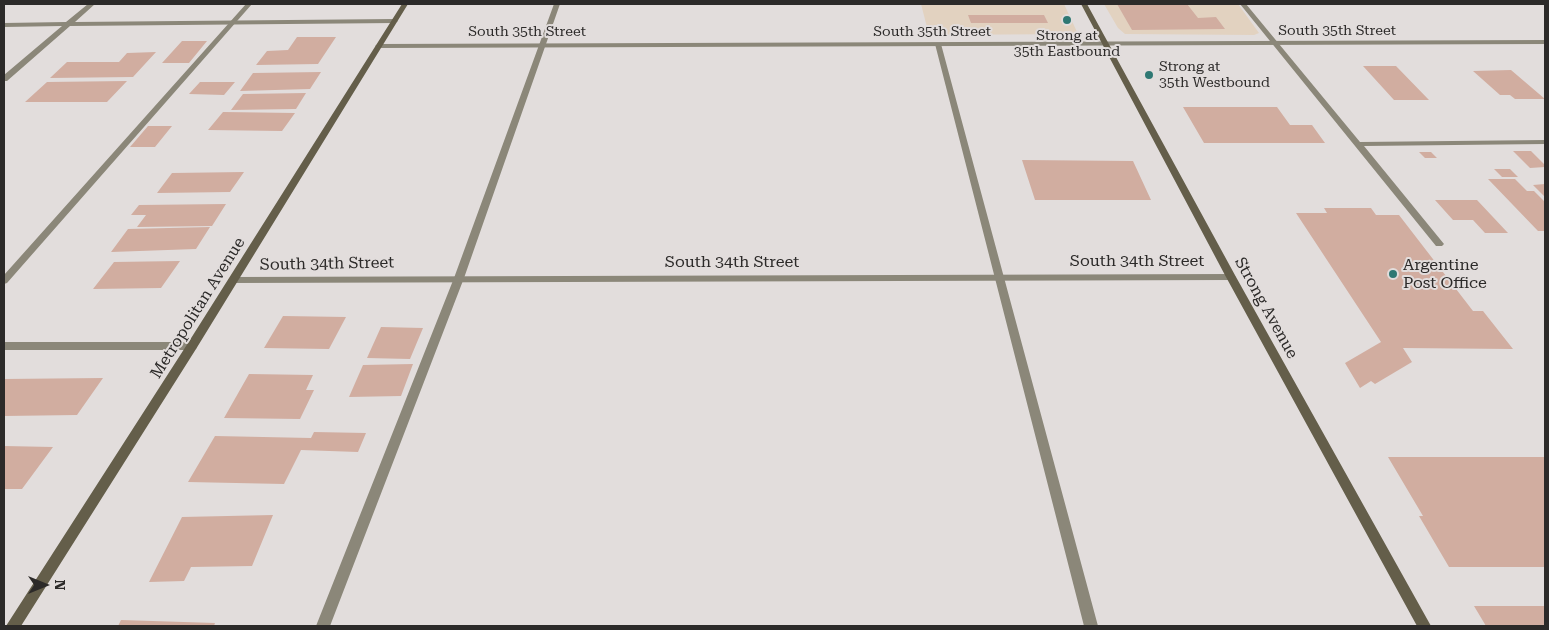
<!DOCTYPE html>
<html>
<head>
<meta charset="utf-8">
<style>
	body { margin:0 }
	#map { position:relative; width:1549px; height:630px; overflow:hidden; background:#e2dddc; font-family:"Roboto Serif",serif }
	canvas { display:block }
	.frame { position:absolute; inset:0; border:5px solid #2c2a29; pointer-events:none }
	.north { position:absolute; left:20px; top:560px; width:50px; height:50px; -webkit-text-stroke:4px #e2dddc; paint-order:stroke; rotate:90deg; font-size:14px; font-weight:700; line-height:20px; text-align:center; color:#2c2a29 }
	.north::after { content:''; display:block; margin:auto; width:18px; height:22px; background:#2c2a29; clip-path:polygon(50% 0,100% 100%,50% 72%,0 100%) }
</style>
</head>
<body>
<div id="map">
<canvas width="1549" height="630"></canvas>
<div class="frame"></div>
<div class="north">N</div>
</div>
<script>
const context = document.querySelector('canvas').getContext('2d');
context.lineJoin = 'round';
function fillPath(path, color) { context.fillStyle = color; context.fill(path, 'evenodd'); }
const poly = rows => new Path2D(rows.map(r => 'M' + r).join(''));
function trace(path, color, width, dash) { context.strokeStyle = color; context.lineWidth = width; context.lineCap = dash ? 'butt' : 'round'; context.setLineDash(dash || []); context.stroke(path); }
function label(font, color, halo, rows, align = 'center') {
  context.font = font + ' "Roboto Serif",serif'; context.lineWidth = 4; context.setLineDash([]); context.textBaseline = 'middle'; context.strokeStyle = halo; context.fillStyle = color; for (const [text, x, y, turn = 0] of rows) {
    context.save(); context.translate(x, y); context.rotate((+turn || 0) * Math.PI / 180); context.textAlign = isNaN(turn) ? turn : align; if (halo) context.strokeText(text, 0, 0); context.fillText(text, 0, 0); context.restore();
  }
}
const commercial = poly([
	[921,4,1064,4,1078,34,929,35],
	[1104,4,1238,4,1259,33,1254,35,1125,34,1118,28]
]);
const building = poly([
	[1117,4,1187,4,1198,18,1216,17,1225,29,1132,30],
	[968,15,1044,15,1048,23,971,23],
	[297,37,336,37,318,64,256,65,267,51,288,50],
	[182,41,207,41,189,63,162,63],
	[156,52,133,77,50,78,67,62,119,62,127,53],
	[1363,66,1396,66,1429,100,1394,100],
	[1511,70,1545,99,1515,99,1510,95,1500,95,1473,71],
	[321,72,310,89,240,91,253,73],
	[127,81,107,102,25,102,47,82],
	[200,82,235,82,224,95,189,94],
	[306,93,296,109,231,110,243,94],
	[1183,107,1277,107,1290,125,1312,125,1325,143,1204,143],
	[223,112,295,113,282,131,208,130],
	[148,126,172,126,155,147,130,147],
	[1513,151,1531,151,1545,165,1545,167,1530,168],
	[1419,152,1431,152,1437,158,1425,158],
	[1022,160,1133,161,1151,200,1035,200],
	[1494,169,1510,169,1518,177,1502,177],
	[244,172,230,192,157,193,172,173],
	[1488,179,1515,179,1527,191,1534,191,1545,202,1545,231,1538,231],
	[1545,184,1545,197,1533,185],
	[1435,200,1477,200,1508,233,1485,233,1473,220,1453,220],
	[226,204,212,226,137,227,146,215,131,215,139,205],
	[1324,208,1371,208,1376,215,1399,215,1473,311,1483,311,1513,349,1403,348,1412,362,1375,384,1371,381,1360,388,1345,363,1381,342,1296,213,1327,213],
	[210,227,196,249,111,252,128,229],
	[180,261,161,288,93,289,114,262],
	[283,316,346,317,329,349,264,348],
	[381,327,423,328,410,359,367,358],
	[413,364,401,396,349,397,363,365],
	[249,374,313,375,306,390,314,390,300,419,224,418],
	[103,378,77,415,4,416,4,379],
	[314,432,366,433,358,452,301,450,284,484,188,482,215,436,311,438],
	[4,446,53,447,22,489,4,489],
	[1388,457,1545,457,1545,567,1449,567,1419,516,1423,516],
	[273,515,252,566,191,567,184,581,149,582,182,517],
	[1474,606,1545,606,1545,626,1486,626],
	[121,620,215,623,214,626,118,626]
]);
const lane = poly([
	[246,4,252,4,7,283,4,284,4,275,246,4],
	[554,4,560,4,464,278,330,626,316,626,454,278,554,4],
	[1240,4,1246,4,1360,142,1545,140,1545,144,1364,146,1444,244,1442,246,1436,246,1240,4],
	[936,43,941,44,1098,626,1084,626,935,44,936,43]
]);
const street = poly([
	[88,4,95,4,75,22,395,19,398,21,395,23,70,26,7,81,4,81,4,75,62,26,4,27,4,23,66,22,88,4],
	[1545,40,1545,44,378,48,375,46,378,44,1545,40],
	[1231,274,1236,277,1231,280,233,283,228,280,233,277,1231,274],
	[4,342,192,342,196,343,197,346,196,349,192,350,4,350,4,342]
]);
const secondary = poly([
	[402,4,408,4,196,349,21,626,6,626,188,343,402,4],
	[1081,4,1087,4,1236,277,1431,626,1417,626,1226,277,1081,4]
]);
const markers = [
	[1067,20,5,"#2f7873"],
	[1149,75,5,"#2f7873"],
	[1393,274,5,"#2f7873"]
];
const farStreetnames = [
	["South 35th Street",1337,31],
	["South 35th Street",527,32],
	["South 35th Street",932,32]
];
const farPoinames = [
	["Strong at",1067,36],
	["35th Eastbound",1067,52],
	["Strong at",1159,67,"left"],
	["35th Westbound",1159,83,"left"]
];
const streetNames = [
	["South 34th Street",1137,261],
	["South 34th Street",732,262],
	["South 34th Street",327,264,-1],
	["Metropolitan Avenue",198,308,-58],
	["Strong Avenue",1266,308,61]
];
const poiNames = [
	["Argentine",1403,265],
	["Post Office",1403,283]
];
fillPath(commercial, '#e2d2c0');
fillPath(building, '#d1ada0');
fillPath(lane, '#8b8779');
fillPath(street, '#8b8779');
fillPath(secondary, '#645e4a');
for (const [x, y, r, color] of markers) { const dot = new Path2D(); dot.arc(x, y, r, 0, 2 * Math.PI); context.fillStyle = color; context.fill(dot); trace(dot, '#e2dddc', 2); }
label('14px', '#2c2a29', '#e2dddc', farStreetnames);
label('14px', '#2c2a29', '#e2dddc', farPoinames);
label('16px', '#2c2a29', '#e2dddc', streetNames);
label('16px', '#2c2a29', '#e2dddc', poiNames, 'left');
</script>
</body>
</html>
